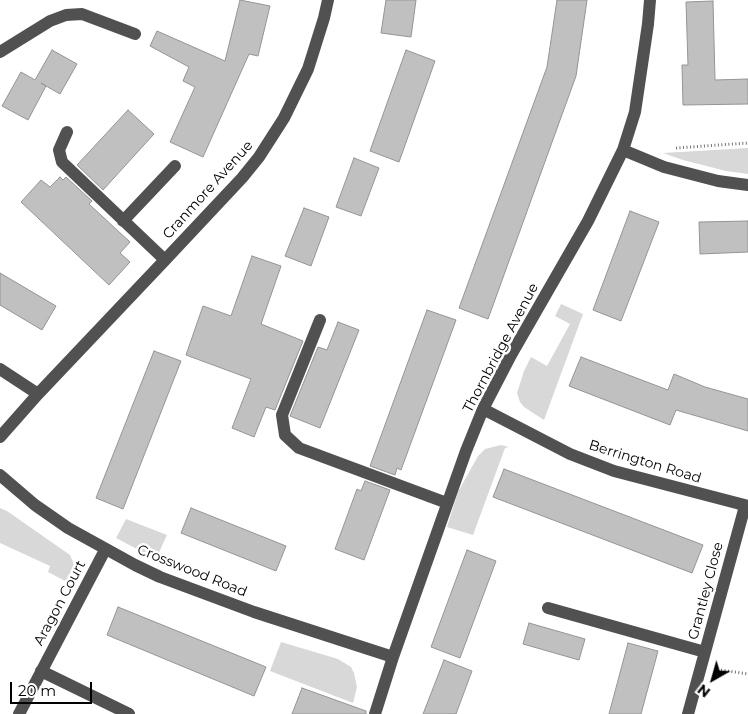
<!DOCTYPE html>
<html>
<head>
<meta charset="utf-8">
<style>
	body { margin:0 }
	#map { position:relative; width:748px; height:714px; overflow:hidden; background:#fff; font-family:Montserrat,sans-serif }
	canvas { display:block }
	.north { position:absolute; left:688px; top:654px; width:50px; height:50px; -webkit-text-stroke:4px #fff; paint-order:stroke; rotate:218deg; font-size:14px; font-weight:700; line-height:20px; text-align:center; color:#000 }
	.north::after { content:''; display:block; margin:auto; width:18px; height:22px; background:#000; clip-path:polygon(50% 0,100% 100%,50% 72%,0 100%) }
	.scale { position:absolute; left:10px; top:682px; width:82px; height:22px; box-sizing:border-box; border:2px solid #000; border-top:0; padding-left:6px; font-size:15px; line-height:18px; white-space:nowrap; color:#000; -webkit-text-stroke:4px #fff; paint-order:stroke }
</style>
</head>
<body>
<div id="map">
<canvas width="748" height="714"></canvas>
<div class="north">N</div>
<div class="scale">20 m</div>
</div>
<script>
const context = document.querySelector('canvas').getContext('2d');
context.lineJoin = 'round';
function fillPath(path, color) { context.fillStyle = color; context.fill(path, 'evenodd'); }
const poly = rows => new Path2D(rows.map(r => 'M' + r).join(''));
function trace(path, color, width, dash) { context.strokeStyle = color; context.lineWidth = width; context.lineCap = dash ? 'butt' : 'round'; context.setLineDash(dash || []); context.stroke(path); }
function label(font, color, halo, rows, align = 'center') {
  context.font = font + ' Montserrat,sans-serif'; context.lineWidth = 5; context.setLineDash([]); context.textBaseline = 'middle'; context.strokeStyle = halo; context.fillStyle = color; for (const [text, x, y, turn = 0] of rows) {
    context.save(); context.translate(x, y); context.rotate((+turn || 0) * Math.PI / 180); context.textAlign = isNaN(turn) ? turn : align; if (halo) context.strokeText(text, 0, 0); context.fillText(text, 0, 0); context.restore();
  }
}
const green = poly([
	[748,148,748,174,726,171,683,160,663,153],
	[561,304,583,314,544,420,524,407,520,402,517,393,524,371,531,357,547,366,570,324,555,316],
	[501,445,509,447,505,448,473,535,447,527,458,492,478,456,485,449],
	[0,508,7,511,70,555,74,564,67,582,48,572,50,566,0,543],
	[126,519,167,535,156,559,116,538],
	[281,642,338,659,351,667,354,673,357,687,353,703,270,671]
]);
const building = poly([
	[240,0,270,6,258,56,249,54,203,157,170,142,195,87,183,81,189,67,150,46,157,31,225,61,240,0],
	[386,0,416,0,411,37,381,33,386,0],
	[557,0,587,0,576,76,488,319,459,308,547,67,557,0],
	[713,1,715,80,748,79,748,104,683,105,682,65,688,65,686,2,713,1],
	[52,50,77,64,60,94,41,83,46,86,28,120,2,106,21,72,35,80,52,50],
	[406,50,435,61,399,162,370,151,406,50],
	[128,110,154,134,103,190,77,165,128,110],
	[354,158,379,168,361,216,336,207,354,158],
	[60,177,63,180,66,177,92,201,89,204,130,242,120,253,130,262,109,285,21,202,41,180,50,187,60,177],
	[304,208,329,217,311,266,285,256,304,208],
	[630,211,659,222,621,321,593,310,630,211],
	[748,221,748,252,700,254,699,222,748,221],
	[252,256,281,266,261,324,303,341,275,410,266,407,254,437,232,428,251,379,186,355,203,306,231,316,252,256],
	[0,273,56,306,42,330,0,305,0,273],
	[427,310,456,320,401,470,397,468,395,475,370,466,427,310],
	[338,322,359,330,320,428,290,416,318,347,327,350,338,322],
	[154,351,181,361,123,509,96,498,154,351],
	[581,357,668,390,674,374,705,387,748,399,748,431,676,410,670,425,569,386,581,357],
	[504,469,703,545,692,573,493,497,504,469],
	[365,481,390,490,364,560,335,549,357,489,361,491,365,481],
	[191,508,286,546,276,571,181,533,191,508],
	[467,550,496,561,460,658,431,647,467,550],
	[118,607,266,667,254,696,107,635,118,607],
	[529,623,585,639,579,660,523,644,529,623],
	[628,643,658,651,641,714,609,714,628,643],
	[444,660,472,671,456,714,423,714,444,660],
	[302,688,366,711,366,714,292,714,302,688]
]);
const path = poly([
	[676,148,748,143],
	[721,670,748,674]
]);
const minor = poly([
	[0,52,50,21,66,15,82,14,135,34],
	[67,132,59,150,62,162,165,260],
	[623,150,664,167,718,181,748,185],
	[123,221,175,166],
	[320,320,282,415,285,435,299,448,447,503],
	[0,369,38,394],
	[483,409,570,454,614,471,748,506],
	[0,437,38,394,165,260,242,178,259,157,284,118,308,69,324,18,328,0],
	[0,475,35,505,68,528,135,565,160,577,254,612,393,657],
	[548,608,705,652],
	[41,671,129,714],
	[19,714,105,550],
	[375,714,393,657,466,451,483,409,511,355,588,221,623,150,635,112,648,24,650,0],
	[688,714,745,506]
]);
const streetNames = [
	["Cranmore Avenue",208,190,-48],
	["Thornbridge Avenue",501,348,-62],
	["Berrington Road",645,462,17],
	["Crosswood Road",192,571,22],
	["Grantley Close",706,591,-75],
	["Aragon Court",60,603,-62]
];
fillPath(green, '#d8d8d8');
fillPath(building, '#c0c0c0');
trace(building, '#959595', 1);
trace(path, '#737373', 3, [1, 2.5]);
trace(minor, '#515151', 12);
label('14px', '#000', '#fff', streetNames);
</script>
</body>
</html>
